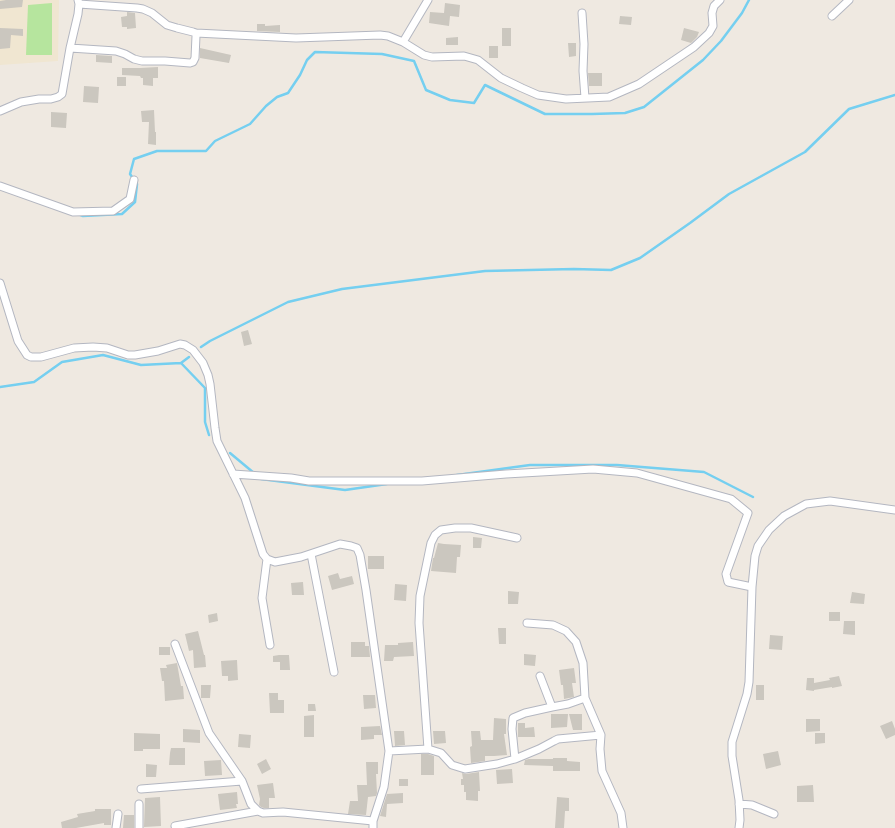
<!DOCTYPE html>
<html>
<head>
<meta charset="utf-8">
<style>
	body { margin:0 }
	canvas { display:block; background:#efe9e1 }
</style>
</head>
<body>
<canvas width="895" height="828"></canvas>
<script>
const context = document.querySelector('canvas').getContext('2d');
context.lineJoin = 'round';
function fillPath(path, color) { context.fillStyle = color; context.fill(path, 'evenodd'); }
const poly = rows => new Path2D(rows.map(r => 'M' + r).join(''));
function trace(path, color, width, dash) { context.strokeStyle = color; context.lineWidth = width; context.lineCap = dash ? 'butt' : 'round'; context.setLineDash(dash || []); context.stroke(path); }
const education = poly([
	[0,0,59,0,58,61,0,65]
]);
const green = poly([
	[52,3,52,55,26,55,28,5]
]);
const stream = poly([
	[78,214,83,216,122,214,135,202,137,184,130,174,134,159,157,151,206,151,215,141,250,124,266,106,277,97,288,93,300,75,307,60,315,52,382,54,414,61,426,90,450,100,474,103,485,85,545,114,592,114,625,113,644,107,703,60,721,41,742,13,749,0],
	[201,347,210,341,288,302,342,289,485,271,574,269,611,270,640,258,690,223,729,194,805,152,849,109,895,95],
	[181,363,205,388,205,422,209,435],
	[0,387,34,382,62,362,103,355,141,365,181,363,189,357],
	[230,453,254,473],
	[457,475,530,465,617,465,704,472,753,497],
	[261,479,345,490,387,484]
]);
const building = poly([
	[6,0,23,0,22,7,0,9,0,1],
	[445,3,460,5,459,17,450,16,449,26,429,23,430,12,444,13],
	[127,12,135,13,136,28,127,29,127,27,122,27,121,17,127,16],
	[620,16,632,17,631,25,619,24],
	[257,24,265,24,265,26,280,25,280,32,257,31],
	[0,28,23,29,23,36,11,35,10,48,0,49],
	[502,28,511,28,511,46,502,46],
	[684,28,699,32,697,37,691,43,681,40],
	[458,37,458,45,446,45,446,38],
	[568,43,576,43,576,56,569,57],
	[489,46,498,46,498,58,489,58],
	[200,48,231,55,229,63,200,58],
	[96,55,112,56,112,63,96,62],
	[158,67,158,78,153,78,153,86,143,85,143,78,141,78,140,76,122,75,122,68,140,68],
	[588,73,602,73,602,86,589,86],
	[117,77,126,77,126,86,117,86],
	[84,86,99,87,98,103,83,102],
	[154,110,155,132,156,132,156,145,148,144,149,122,142,122,141,111],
	[51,112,67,113,66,128,51,127],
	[248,330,252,344,244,346,241,332],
	[473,537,482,538,481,548,473,548],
	[438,543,444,544,461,545,460,557,457,557,456,573,431,571,433,558,434,558],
	[368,556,384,556,384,569,368,569],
	[338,573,340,579,352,576,354,584,332,590,328,576],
	[303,582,304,595,292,595,291,583],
	[395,584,407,585,406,601,394,600],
	[508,591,519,592,518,604,508,604],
	[852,592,865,594,864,604,850,603],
	[829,612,840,612,840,621,829,621],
	[217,613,218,621,209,623,208,615],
	[844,621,855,621,855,635,843,634],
	[498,628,506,628,506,644,499,644],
	[198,631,204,655,205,655,206,667,194,668,193,650,189,651,185,634],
	[770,635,783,636,782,650,769,649],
	[351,642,365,642,365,646,369,646,370,657,351,657],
	[413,642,414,656,394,657,393,661,384,661,385,645,398,645,398,643],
	[159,647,170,647,170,655,159,655],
	[524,654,536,655,535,666,524,665],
	[279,655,289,655,290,670,280,670,280,662,273,662,273,656],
	[237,660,238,680,228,681,228,676,222,676,221,661],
	[177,663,181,686,183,686,184,699,165,701,164,681,162,681,160,668,167,668,166,665],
	[574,668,576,683,572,683,574,697,564,699,563,685,561,685,559,670],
	[839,676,842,686,832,688,832,687,814,690,814,691,806,690,807,678,814,678,814,683,830,680,829,678],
	[201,685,211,685,210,698,201,698],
	[756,685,764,685,764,700,756,700],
	[269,693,278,693,278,700,284,700,284,713,270,713],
	[363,695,375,695,376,708,364,709],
	[308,704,315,704,316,711,308,711],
	[551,714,568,714,567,727,551,728],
	[569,714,582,714,582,730,573,730],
	[314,715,314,737,304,737,304,716],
	[494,718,506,719,506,734,504,734,507,755,494,756,485,756,485,761,471,763,470,747,472,746,471,731,480,731,481,740,493,740],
	[806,719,820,719,820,731,806,732],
	[892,721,895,729,895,735,886,739,880,726],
	[518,723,525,723,525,728,534,727,535,737,518,737],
	[380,726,382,735,374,735,374,739,361,740,361,727],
	[183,729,200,730,200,743,183,742],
	[394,731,404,731,405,745,395,746],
	[433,731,445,731,446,743,434,744],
	[134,733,160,734,160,749,143,749,143,751,134,751],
	[815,733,825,733,825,743,815,744],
	[239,734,251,735,250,748,238,747],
	[171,748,185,748,185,765,169,765,170,753],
	[778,751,781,765,766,769,763,754],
	[421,754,428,754,434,756,434,775,421,775],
	[553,758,567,758,567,761,580,762,580,771,553,771,553,766,524,765,525,760,529,759,553,759],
	[266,759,271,769,262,774,257,764],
	[221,760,222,775,205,776,204,761],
	[366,762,378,762,378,774,376,774,377,793,376,796,368,797,366,815,348,814,350,801,358,801,357,785,367,785],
	[146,764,157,765,156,777,146,777],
	[512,769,513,783,497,784,496,770],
	[479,772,480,791,478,791,478,801,466,800,466,792,464,792,464,785,461,785,461,779,463,779,462,773,466,774],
	[399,779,408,779,408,786,399,786],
	[273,783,275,798,269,798,269,808,264,808,261,807,259,805,260,799,257,785],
	[813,785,814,802,797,802,797,786],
	[237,792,238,804,236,804,237,808,220,810,218,794],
	[403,793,403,803,387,804,386,817,380,816,387,794],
	[160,797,161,826,144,827,145,798],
	[557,797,569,798,569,811,565,811,564,828,555,828],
	[95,809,111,809,111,825,104,825,104,823,76,828,62,828,61,822,78,817,77,814,95,811],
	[124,815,134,815,134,828,123,828]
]);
const minor = poly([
	[582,13,584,44,583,71,585,98],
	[832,16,849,0],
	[196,33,296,38,380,35,388,36,403,42,424,55,432,57,464,56,478,60,501,78,522,88,538,95,566,99,609,97,639,84,694,47,709,33,713,26,712,13,714,6,720,0],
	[403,42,428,0],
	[70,48,116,51,125,54,134,59,142,61,165,61,190,63,193,62,195,58,196,36,196,33,193,32,177,28,167,25,152,13,143,9,137,8,79,4],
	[0,111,21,102,39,99,51,99,58,97,62,94,70,48,78,14,79,4,78,0],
	[0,186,73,212,113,211,130,199,134,180],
	[0,283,18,341,27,355,31,357,41,357,74,348,93,347,107,348,128,355,135,355,158,351,180,344,185,345,193,350,203,363,208,375,210,384,215,428,217,441,245,498,263,554,267,559,275,562,301,557,340,544,351,546,357,548,360,555,366,590,389,751,384,787,373,821,373,828],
	[233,474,291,478,309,481,422,481,506,474,593,469,637,473,731,499,748,513,726,574,728,582,752,587],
	[311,554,334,672],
	[267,559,262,598,270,645],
	[175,644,209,733,242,781],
	[540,676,552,707],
	[585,698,601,735,600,749,602,771,621,813,623,828],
	[428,749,419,623,420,596,431,543,435,535,441,530,455,528,471,528,517,538],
	[389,751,428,749,441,753,452,765,465,769,497,764,515,759,512,729,513,718,525,713,552,707,568,704,585,698,583,663,576,642,566,631,553,625,527,623],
	[515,759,539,749,554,741,558,739,601,735],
	[141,789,242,781,251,804,258,811,263,813,283,812,373,821],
	[739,804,752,805,774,814],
	[175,826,258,811],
	[116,828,118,814],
	[139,828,139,804],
	[739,828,740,820,739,800,732,756,732,742,747,694,749,682,752,587,755,556,758,546,769,530,784,516,806,504,830,501,895,510]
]);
fillPath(education, '#f0e6d1');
fillPath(green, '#b6e59e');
trace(stream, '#75cff0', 2.5);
fillPath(building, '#cbc7bf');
trace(minor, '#b4b7c1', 9);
trace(minor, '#fff', 7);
</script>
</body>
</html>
